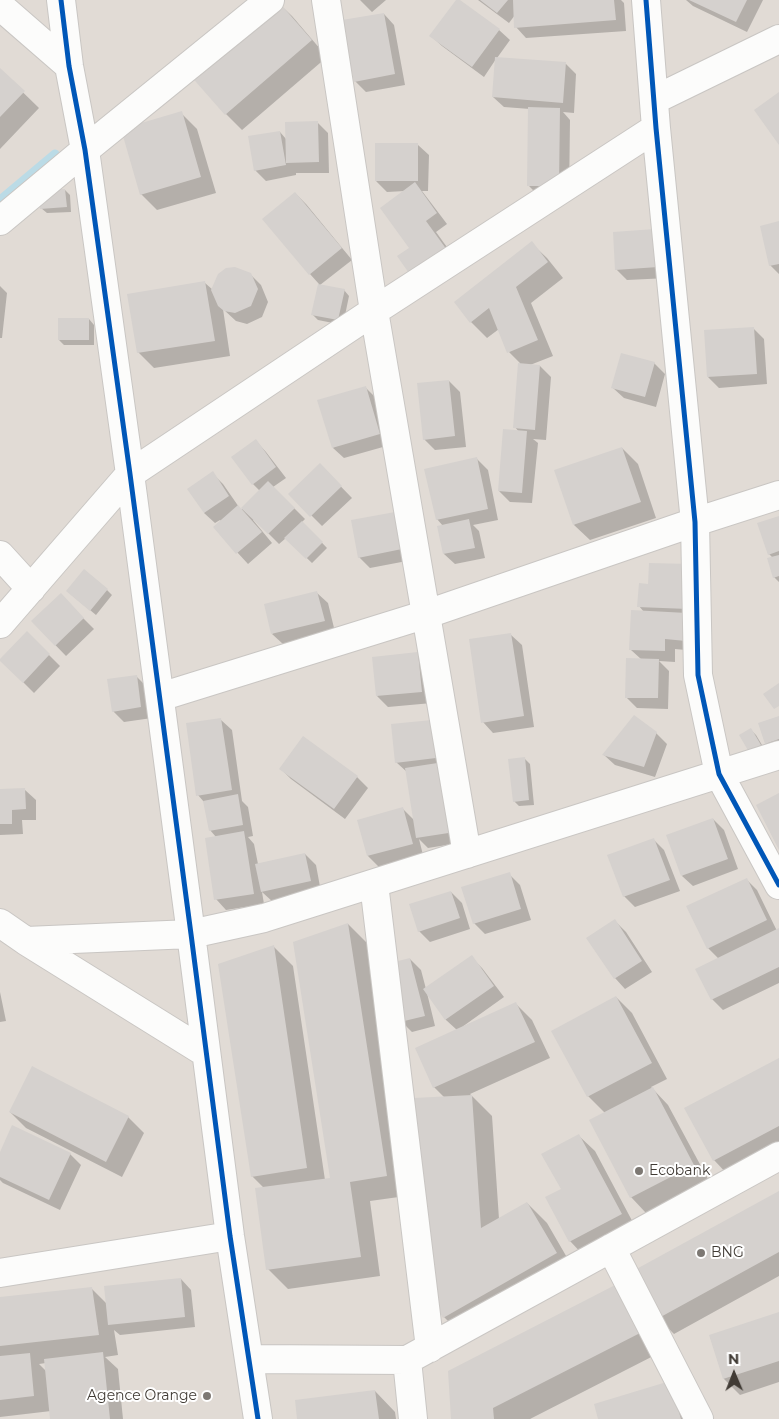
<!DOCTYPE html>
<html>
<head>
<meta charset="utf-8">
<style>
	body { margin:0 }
	#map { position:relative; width:779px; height:1419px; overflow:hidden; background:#edeae7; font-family:Montserrat,sans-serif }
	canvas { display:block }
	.north { position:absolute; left:709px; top:1349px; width:50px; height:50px; -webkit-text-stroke:4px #fff; paint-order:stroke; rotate:359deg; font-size:14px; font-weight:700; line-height:20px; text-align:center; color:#413b35 }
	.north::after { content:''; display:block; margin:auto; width:18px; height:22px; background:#413b35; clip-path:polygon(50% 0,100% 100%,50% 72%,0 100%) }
</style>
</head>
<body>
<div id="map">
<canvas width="779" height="1419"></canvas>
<div class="north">N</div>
</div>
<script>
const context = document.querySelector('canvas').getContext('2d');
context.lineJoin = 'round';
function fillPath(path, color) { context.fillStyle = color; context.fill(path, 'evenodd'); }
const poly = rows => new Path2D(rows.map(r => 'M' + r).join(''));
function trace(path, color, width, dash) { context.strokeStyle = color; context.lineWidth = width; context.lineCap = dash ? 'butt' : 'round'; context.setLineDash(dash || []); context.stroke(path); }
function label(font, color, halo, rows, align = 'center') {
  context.font = font + ' Montserrat,sans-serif'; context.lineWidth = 4; context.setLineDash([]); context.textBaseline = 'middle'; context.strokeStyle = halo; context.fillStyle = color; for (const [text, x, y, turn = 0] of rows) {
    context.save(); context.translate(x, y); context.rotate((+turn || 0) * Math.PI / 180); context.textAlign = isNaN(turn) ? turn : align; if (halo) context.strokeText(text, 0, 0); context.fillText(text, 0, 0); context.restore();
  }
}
const residential = poly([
	[0,0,779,0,779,1419,0,1419]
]);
const shadow = poly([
	[360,0,386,0,372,12],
	[458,0,499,30,510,40,497,58,566,64,576,74,574,113,563,112,570,120,569,197,539,196,529,186,530,109,504,107,493,97,496,59,484,77,442,46,431,36],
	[478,0,621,0,624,3,626,31,526,38,516,27,515,15,509,23],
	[686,0,763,0,747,32,693,6],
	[276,1,292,16,327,57,242,130,226,114,191,74],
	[384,14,394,25,405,85,366,92,355,81],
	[0,70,39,108,0,149],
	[181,113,197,129,216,193,157,210,141,194],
	[317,122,328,133,329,173,296,173,296,175,266,181,255,170,280,132,286,139],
	[418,145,429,155,428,191,422,191,447,224,436,232,457,261,410,248,405,191,387,192,376,181],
	[65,190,70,195,71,212,47,213,41,208],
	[295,193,306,204,352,260,320,285,344,290,349,296,343,325,318,320,312,314,319,284,310,274],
	[779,222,779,274,770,265],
	[655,231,668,278,627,280,616,269],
	[531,243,547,258,563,278,531,303,553,356,530,365,540,366,551,377,546,440,533,439,538,443,532,503,510,502,499,491,519,432,515,427,520,363,509,352,499,329,487,338,471,322,456,303],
	[250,274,261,285,268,302,262,317,247,324,236,321,223,309,230,356,154,368,138,352,205,283,213,290],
	[0,286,7,293,2,338,0,338],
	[89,319,94,325,94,345,64,345,59,340],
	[753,328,764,339,767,384,719,388,708,377],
	[654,363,665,374,656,407,624,398,613,388],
	[449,381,460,392,466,447,435,450,424,439],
	[365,387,376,398,390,445,344,458,333,448],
	[256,441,266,452,286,478,273,487,305,519,302,522,327,548,312,563,286,538,279,544,254,519,253,520,272,543,248,564,214,527,221,521,220,520,215,523,204,513,212,473,223,484,241,510,260,491,253,484],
	[622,448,638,464,656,518,590,540,574,525],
	[477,459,488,470,498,520,473,525,479,531,485,558,455,564,444,554,443,526,437,519],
	[320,465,352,498,322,526,290,494],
	[394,513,412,560,370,568,359,557],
	[779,517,779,582,774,577,773,558,769,554],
	[689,566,696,651,675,649,675,662,659,661,669,671,668,709,637,708,626,697,641,659,631,650,644,612,639,606,649,585],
	[107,590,112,595,96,615,73,596],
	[317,593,328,603,335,632,283,644,272,634],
	[71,606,94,629,66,656,33,622],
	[27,633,60,666,34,693,1,660],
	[511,635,522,645,534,727,493,733,483,722],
	[418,654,429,664,432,703,388,707,377,696],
	[136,676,147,687,152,718,124,722,113,711],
	[779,717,779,746,771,748,766,743],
	[221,720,232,730,242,801,248,807,253,836,248,837,254,844,258,864,305,854,316,865,321,892,273,902,262,892,264,904,226,910,216,899,216,837,210,830,204,802,198,795],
	[431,721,465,842,428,848,419,839,423,855,379,867,368,856,359,821,403,809,415,821,408,773,396,762],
	[751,730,756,735,765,750,755,756],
	[656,733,667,744,655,777,615,765,604,755],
	[303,738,357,777,368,788,345,819,291,779,281,769],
	[524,758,530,764,534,805,519,806,514,801],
	[0,790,25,790,36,800,36,820,22,820,23,834,0,835],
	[713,819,724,830,738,869,693,886,682,876],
	[653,839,664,850,680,891,635,907,624,896],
	[509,874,520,885,531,920,485,934,474,923],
	[746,879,757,890,777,931,779,930,779,983,723,1010,712,999,719,959,708,948],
	[451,892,462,903,470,929,430,942,419,931],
	[615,921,626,932,652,972,625,989,615,978],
	[348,924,368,944,406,1196,370,1201,380,1276,288,1289,268,1269,264,1188,252,1176,273,946,293,966,325,1180,331,1179],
	[471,957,482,968,504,997,462,1027,516,1004,532,1020,550,1058,470,1094,492,1116,499,1219,527,1203,547,1223,576,1273,464,1337,444,1317,429,1293,445,1098,434,1087,417,1049,457,1030,446,1020,427,993,435,1026,412,1032,401,1021,410,959,421,970,426,989],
	[0,992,6,1021,0,1022],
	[616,997,632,1013,667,1079,651,1087,668,1105,709,1181,646,1213,631,1197,605,1113,588,1096,553,1031],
	[779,1059,779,1150,729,1176,714,1160],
	[10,1112,128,1117,144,1133,122,1177,26,1128],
	[579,1136,595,1151,637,1230,585,1257,570,1241,562,1189],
	[70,1154,81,1165,60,1210,3,1183,0,1180,0,1155],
	[779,1192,779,1276,674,1334,658,1318],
	[181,1279,191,1290,195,1327,120,1335,114,1330,118,1355,105,1357,118,1369,123,1419,52,1419,51,1411,0,1417,0,1298,91,1288,107,1304],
	[46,1363,47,1372,39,1364],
	[621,1283,665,1350,530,1419,452,1419],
	[779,1314,779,1382,740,1395,724,1379,710,1336],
	[670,1383,692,1419,600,1419],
	[375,1391,395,1412,396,1419,299,1419]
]);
const stream = poly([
	[0,200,55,154]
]);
const building = poly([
	[277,0,312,40,225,115,189,74],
	[456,0,460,0,500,29,472,67,429,36],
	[480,0,508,0,497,13],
	[513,0,614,0,616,20,514,28],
	[689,0,747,0,736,22],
	[384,13,395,74,354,82,342,20],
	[495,57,566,62,563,103,492,97],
	[0,68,25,91,0,117],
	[779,92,779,145,754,110],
	[528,107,560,108,559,186,527,186],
	[182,111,201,177,140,195,121,129],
	[318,121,319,162,286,163,285,122],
	[280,131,286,165,254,171,248,136],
	[375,143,418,143,418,181,375,181],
	[415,182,437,213,426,221,447,250,411,276,397,256,409,248,380,208],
	[65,189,67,207,40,209,39,190],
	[295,192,342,248,309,275,262,219],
	[779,221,779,264,769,266,760,226],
	[655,229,658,267,615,270,613,232],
	[532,241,548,262,516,287,538,340,507,353,489,308,470,323,454,302],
	[235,267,251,273,258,289,251,306,235,313,224,311,218,306,211,290,218,274,226,268],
	[205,281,215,341,137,353,127,294],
	[318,284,345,289,338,320,311,315],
	[58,318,89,318,89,340,58,340],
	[754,327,757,374,707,377,704,330],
	[621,353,655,362,645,397,611,388],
	[518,363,540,365,535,430,513,428],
	[449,380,455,436,423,440,417,383],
	[366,386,380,434,332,448,317,400],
	[503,429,527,431,522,493,498,491],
	[256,439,276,467,252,485,231,457],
	[622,447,641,502,573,525,554,470],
	[477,457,488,509,436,520,424,469],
	[320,463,342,486,310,517,288,494],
	[213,471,229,496,204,513,187,489],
	[268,481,295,508,268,534,241,508],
	[238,505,262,532,236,554,213,527],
	[395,512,402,549,358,558,351,520],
	[779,516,779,551,768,555,757,523],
	[469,519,475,548,443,554,437,526],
	[302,521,323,542,306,559,284,538],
	[779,555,779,576,773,578,767,558],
	[649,563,690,564,688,609,637,607,639,583,648,584],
	[84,569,108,589,90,611,66,591],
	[317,591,325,621,271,634,264,604],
	[61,593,84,618,55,646,31,621],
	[631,610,687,613,686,641,665,639,665,651,629,650],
	[27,631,50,654,23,683,0,661,0,659],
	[511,633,524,716,481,723,469,639],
	[418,652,422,692,376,696,372,657],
	[626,658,659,659,658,698,625,698],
	[137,675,141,707,112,712,107,679],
	[779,683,779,706,774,709,763,694],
	[634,715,657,732,644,767,602,755],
	[779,716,779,739,765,744,758,723],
	[221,718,232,790,196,796,186,723],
	[432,720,436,758,395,763,391,724],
	[751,728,761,745,749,752,739,735],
	[303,736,358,776,334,809,279,769],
	[525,757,529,800,513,802,508,759],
	[444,762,455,832,416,838,405,768],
	[25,788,26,809,12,810,12,824,0,824,0,789],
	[779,793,779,850,756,805],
	[238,794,243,825,209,831,203,801],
	[403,807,413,844,367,856,357,820],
	[713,818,728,859,681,876,666,835],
	[244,831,254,894,214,900,205,838],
	[654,838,670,880,623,897,607,855],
	[305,853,311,881,261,892,255,864],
	[510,872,521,909,473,924,461,887],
	[747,878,767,920,707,949,686,906],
	[451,891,460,918,418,932,409,904],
	[615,919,642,961,614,979,586,938],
	[348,923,387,1176,350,1182,361,1257,266,1270,255,1188,330,1178,293,942],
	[779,928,779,967,711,1000,695,969],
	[274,945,307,1168,251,1177,218,964],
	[472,955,494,986,445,1020,423,989],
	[410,958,425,1016,400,1022,386,964],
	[616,996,652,1063,587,1097,551,1031],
	[516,1002,535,1042,433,1088,415,1048],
	[779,1058,779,1126,713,1161,684,1108],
	[32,1066,129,1116,106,1162,9,1112],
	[653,1087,694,1165,630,1198,589,1120],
	[472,1095,481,1228,527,1202,557,1253,443,1318,428,1293,414,1098],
	[12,1125,71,1153,49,1200,0,1177,0,1152],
	[579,1134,622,1214,569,1242,545,1197,561,1189,541,1154],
	[779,1191,779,1252,657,1319,631,1272],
	[181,1278,185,1317,108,1325,104,1286],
	[621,1282,646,1330,493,1408,494,1419,451,1419,448,1371],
	[92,1287,99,1335,0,1346,0,1297],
	[779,1312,779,1361,723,1379,709,1335],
	[103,1352,110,1419,50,1419,44,1359],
	[30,1353,34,1396,0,1400,0,1356],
	[670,1381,681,1419,598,1419,594,1404],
	[375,1390,379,1419,297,1419,295,1400]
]);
const minor = poly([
	[61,0,69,66,85,150,130,474,191,934,230,1236,258,1419],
	[326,0,374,311,467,854],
	[646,0,656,128,695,522,698,675,719,774,779,885],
	[0,6,69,66],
	[654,100,779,39],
	[0,221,85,150,270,0],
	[0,555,31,589],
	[0,624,130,474,374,311,656,128],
	[160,697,427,614,695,522,779,495],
	[374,884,430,1348],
	[0,923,26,941,191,934,264,918,779,755],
	[26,941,206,1053],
	[611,1248,699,1419],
	[0,1273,230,1236],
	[249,1359,407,1360,779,1156],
	[407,1360,413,1419]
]);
const cycleway = poly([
	[61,0,69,66,85,150,130,474,191,934,230,1236,258,1419],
	[646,0,656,128,695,522,698,675,719,774,779,885]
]);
const markers = [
	[639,1171,5,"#7d7873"],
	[701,1253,5,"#7d7873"],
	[207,1396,5,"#7d7873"]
];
const poiNames = [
	["Ecobank",649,1171],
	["BNG",711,1253],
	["Agence Orange",197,1396,"right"]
];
fillPath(residential, '#e1dbd5');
fillPath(shadow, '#0003');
trace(stream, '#bbdbe6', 9);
fillPath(building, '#d5d1ce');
trace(minor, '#c9c6c3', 30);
trace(minor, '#fcfcfb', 28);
trace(cycleway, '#0057b8', 5);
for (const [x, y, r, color] of markers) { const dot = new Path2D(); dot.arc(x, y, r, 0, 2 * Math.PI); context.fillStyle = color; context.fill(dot); trace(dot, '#fff', 2); }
label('14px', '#413b35', '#fff', poiNames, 'left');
</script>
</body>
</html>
